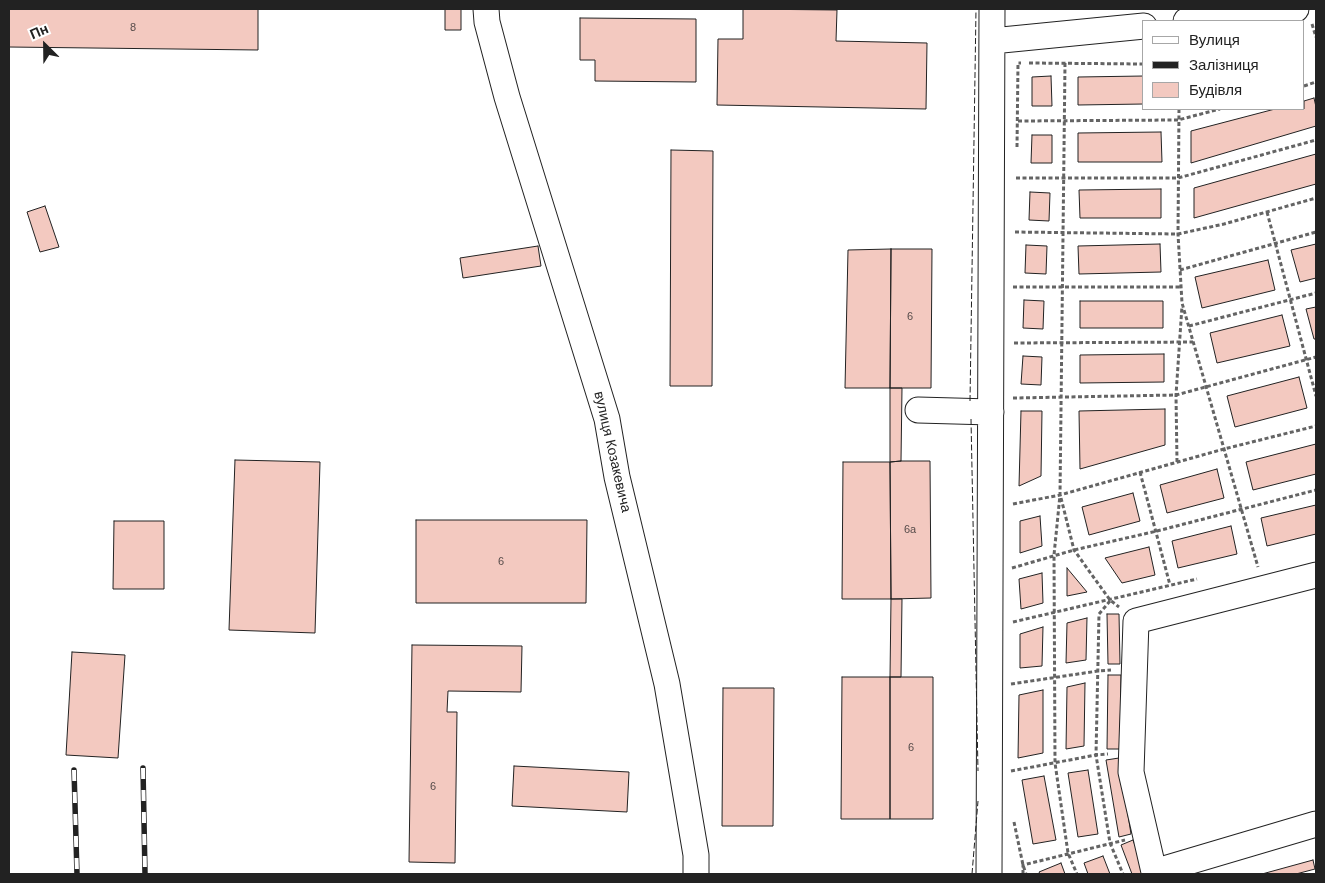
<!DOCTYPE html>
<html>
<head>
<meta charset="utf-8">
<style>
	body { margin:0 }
	#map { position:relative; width:1325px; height:883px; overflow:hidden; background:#fff; font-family:Arial,sans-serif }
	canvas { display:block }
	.frame { position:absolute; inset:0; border:10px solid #222; pointer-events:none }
	.legend { position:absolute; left:1142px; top:20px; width:162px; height:90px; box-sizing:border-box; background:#fff; border:1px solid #a7a7a7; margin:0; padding:6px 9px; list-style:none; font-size:15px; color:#222 }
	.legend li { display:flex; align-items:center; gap:10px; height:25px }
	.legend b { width:25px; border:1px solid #a7a7a7 }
	.north { position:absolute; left:20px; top:20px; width:50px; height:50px; -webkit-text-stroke:4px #fff; paint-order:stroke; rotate:337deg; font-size:14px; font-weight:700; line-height:20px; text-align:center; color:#222 }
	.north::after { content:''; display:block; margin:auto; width:18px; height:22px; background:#222; clip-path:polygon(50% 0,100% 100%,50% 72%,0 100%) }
</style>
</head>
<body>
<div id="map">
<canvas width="1325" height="883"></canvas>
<div class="frame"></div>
<ul class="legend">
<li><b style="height:6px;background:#fff"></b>Вулиця</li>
<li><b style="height:6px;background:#222"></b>Залізниця</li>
<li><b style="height:14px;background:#f3c9c0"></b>Будівля</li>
</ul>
<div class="north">Пн</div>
</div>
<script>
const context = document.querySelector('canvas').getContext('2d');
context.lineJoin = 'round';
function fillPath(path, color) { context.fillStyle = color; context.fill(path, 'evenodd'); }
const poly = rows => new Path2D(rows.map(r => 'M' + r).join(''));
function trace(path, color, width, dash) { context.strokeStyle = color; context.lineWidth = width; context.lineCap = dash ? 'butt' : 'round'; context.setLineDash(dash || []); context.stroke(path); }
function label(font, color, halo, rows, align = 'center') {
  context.font = font + ' Arial,sans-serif'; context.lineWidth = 4; context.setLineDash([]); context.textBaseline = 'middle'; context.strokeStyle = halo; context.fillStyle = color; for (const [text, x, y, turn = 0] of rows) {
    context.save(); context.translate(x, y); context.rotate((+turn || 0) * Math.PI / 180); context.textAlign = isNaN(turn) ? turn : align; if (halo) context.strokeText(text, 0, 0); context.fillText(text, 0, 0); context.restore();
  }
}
const building = poly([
	[9,9,258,9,258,50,9,47,9,9],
	[445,9,461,9,461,30,445,30,445,9],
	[743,9,837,10,836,41,927,43,926,109,717,105,718,39,743,39,743,9],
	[580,18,696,19,696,82,595,81,595,60,580,60,580,18],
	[1051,76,1052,106,1032,106,1032,77,1051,76],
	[1144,76,1144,104,1078,105,1078,77,1144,76],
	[1314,98,1316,107,1316,126,1191,163,1191,131,1275,109,1304,109,1304,101,1314,98],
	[1161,132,1162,162,1078,162,1078,133,1161,132],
	[1032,135,1052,135,1052,163,1031,163,1032,135],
	[671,150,713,151,712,386,670,386,671,150],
	[1316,154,1316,184,1194,218,1194,188,1316,154],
	[1161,189,1161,218,1080,218,1079,190,1161,189],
	[1030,192,1050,193,1049,221,1029,220,1030,192],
	[45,206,59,247,40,252,27,212,45,206],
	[1160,244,1161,272,1079,274,1078,246,1160,244],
	[1316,244,1316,278,1300,282,1291,250,1316,244],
	[1026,245,1047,246,1046,274,1025,273,1026,245],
	[538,246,541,266,463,278,460,258,538,246],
	[891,249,932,249,931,388,890,388,891,249],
	[891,249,890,388,845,388,848,250,891,249],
	[1268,260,1275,290,1202,308,1195,277,1268,260],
	[1024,300,1044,301,1043,329,1023,328,1024,300],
	[1080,301,1163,301,1163,328,1080,328,1080,301],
	[1316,307,1316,339,1314,339,1306,309,1316,307],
	[1282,315,1290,346,1217,363,1210,333,1282,315],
	[1164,354,1164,382,1080,383,1080,355,1164,354],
	[1023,356,1042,357,1041,385,1021,384,1023,356],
	[1299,377,1307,408,1235,427,1227,396,1299,377],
	[890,388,902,388,901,461,890,462,890,388],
	[1165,409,1165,445,1080,469,1079,411,1165,409],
	[1021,411,1042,411,1041,476,1019,486,1021,411],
	[1316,444,1316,474,1253,490,1246,462,1316,444],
	[235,460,320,462,315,633,229,630,235,460],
	[901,461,930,461,931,598,891,599,890,462,901,461],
	[843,462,890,462,891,599,842,599,843,462],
	[1217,469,1224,498,1167,513,1160,485,1217,469],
	[1133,493,1140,521,1089,535,1082,507,1133,493],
	[1316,505,1316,534,1267,546,1261,518,1316,505],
	[1040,516,1042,546,1020,553,1020,521,1040,516],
	[416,520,587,520,586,603,416,603,416,520],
	[114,521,164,521,164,589,113,589,114,521],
	[1231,526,1237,554,1178,568,1172,541,1231,526],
	[1149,547,1155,575,1122,583,1105,558,1149,547],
	[1067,568,1087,592,1067,596,1067,568],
	[1042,573,1043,603,1021,609,1019,579,1042,573],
	[891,599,902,599,901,677,890,677,891,599],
	[1107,614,1119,614,1120,664,1108,664,1107,614],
	[1087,618,1086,660,1066,663,1067,623,1087,618],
	[1043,627,1042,666,1020,668,1020,634,1043,627],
	[412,645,522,646,521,692,448,691,447,712,457,712,455,863,409,862,412,645],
	[72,652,125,655,118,758,66,755,72,652],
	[1108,675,1121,675,1120,749,1107,749,1108,675],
	[842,677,890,677,890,819,841,819,842,677],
	[890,677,933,677,933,819,890,819,890,677],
	[1085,683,1084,746,1066,749,1067,687,1085,683],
	[723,688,774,688,773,826,722,826,723,688],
	[1043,690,1043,753,1018,758,1019,695,1043,690],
	[1119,758,1131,834,1119,837,1106,760,1119,758],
	[514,766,629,772,627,812,512,806,514,766],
	[1088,770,1098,834,1078,837,1068,773,1088,770],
	[1044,776,1056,840,1033,844,1022,780,1044,776],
	[1133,840,1146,874,1132,874,1121,845,1133,840],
	[1103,856,1110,874,1088,874,1084,863,1103,856],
	[1313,860,1315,869,1296,874,1262,874,1313,860],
	[1061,863,1065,874,1040,874,1039,872,1061,863]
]);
const path = poly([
	[1312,24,1316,37],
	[1029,63,1144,64],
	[1065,63,1060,495,1054,555,1055,763,1068,853,1077,874],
	[1304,86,1316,82],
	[1179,109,1178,234,1182,303,1258,567],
	[1018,121,1178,120,1220,109],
	[1017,147,1018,63,1021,63],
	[1016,178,1178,178,1316,140],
	[1267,212,1316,396],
	[1015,232,1178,234,1224,224,1316,198],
	[1180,270,1316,232],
	[1013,287,1181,287],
	[1189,326,1316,293],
	[1014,343,1193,342],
	[1013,398,1176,395,1316,357],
	[1177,462,1176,395,1182,306],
	[1140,472,1170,585],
	[1061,498,1074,550,1110,600,1119,607],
	[1013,504,1060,495,1224,449,1316,426],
	[1012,568,1074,550,1157,531,1316,490],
	[1110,601,1099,614,1096,755,1110,843,1123,874],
	[1013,622,1197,579],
	[1011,684,1098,671,1111,670],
	[1011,771,1096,755,1108,754],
	[1014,822,1023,865,1026,874],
	[1023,874,1023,865,1125,840]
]);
const minor = poly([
	[486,9,487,22,507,97,607,419,617,477,667,684,696,855,696,874],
	[1186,21,1296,9],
	[992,41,1144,26],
	[918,410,991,412],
	[1316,575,1136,621,1131,772,1154,872,1316,824],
	[989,874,992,9]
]);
const rail = poly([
	[143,768,145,874],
	[74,770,77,874]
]);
const fence = poly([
	[970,401,976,9],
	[971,419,978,771],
	[972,874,978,801]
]);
const numberNames = [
	["8",133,28],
	["6",910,317],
	["6а",910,530],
	["6",501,562],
	["6",911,748],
	["6",433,787]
];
const streetNames = [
	["вулиця Козакевича",612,452,77]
];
fillPath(building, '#f3c9c0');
trace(building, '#222', 1);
trace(minor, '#222', 27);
trace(path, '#646464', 3, [4, 2.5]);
trace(minor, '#fff', 25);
trace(rail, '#222', 5.5);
trace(rail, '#fff', 4, [11]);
trace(fence, '#222', 1, [6, 2.5]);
label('11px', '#564c4a', null, numberNames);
label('14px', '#222', '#fff', streetNames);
</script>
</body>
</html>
